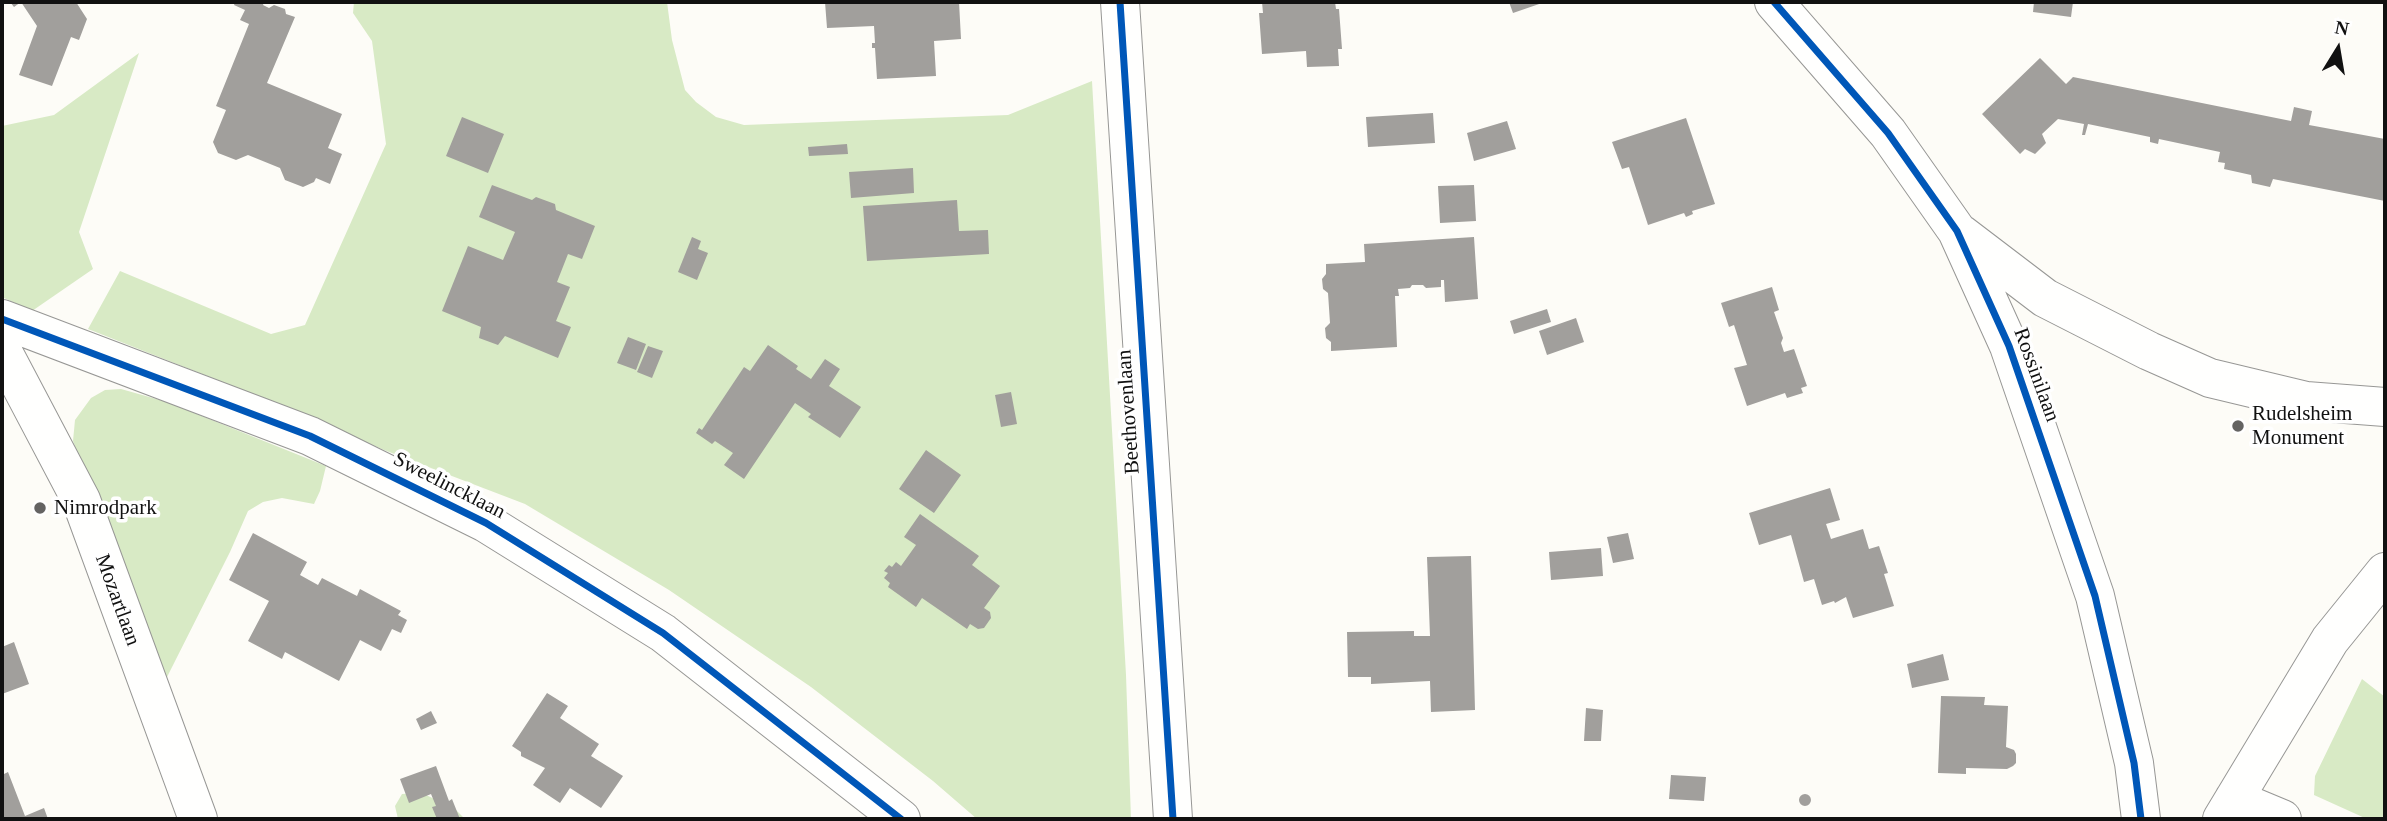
<!DOCTYPE html>
<html>
<head>
<meta charset="utf-8">
<style>
	body { margin:0 }
	#map { position:relative; width:2387px; height:821px; overflow:hidden; background:#fdfcf7; font-family:"Times New Roman",serif }
	canvas { display:block }
	.frame { position:absolute; inset:0; border:4px solid #111; pointer-events:none }
	.north { position:absolute; left:2303px; top:14px; width:70px; height:70px; -webkit-text-stroke:5px #fff; paint-order:stroke; rotate:11deg; font-size:19px; font-weight:700; line-height:28px; text-align:center; color:#111 }
	.north::after { content:''; display:block; margin:auto; width:24px; height:32px; background:#111; clip-path:polygon(50% 0,100% 100%,50% 72%,0 100%) }
</style>
</head>
<body>
<div id="map">
<canvas width="2387" height="821"></canvas>
<div class="frame"></div>
<div class="north">N</div>
</div>
<script>
const context = document.querySelector('canvas').getContext('2d');
context.lineJoin = 'round';
function fillPath(path, color) { context.fillStyle = color; context.fill(path, 'evenodd'); }
const poly = rows => new Path2D(rows.map(r => 'M' + r).join(''));
function trace(path, color, width, dash) { context.strokeStyle = color; context.lineWidth = width; context.lineCap = dash ? 'butt' : 'round'; context.setLineDash(dash || []); context.stroke(path); }
function label(font, color, halo, rows, align = 'center') {
  context.font = font + ' "Times New Roman",serif'; context.lineWidth = 7; context.setLineDash([]); context.textBaseline = 'middle'; context.strokeStyle = halo; context.fillStyle = color; for (const [text, x, y, turn = 0] of rows) {
    context.save(); context.translate(x, y); context.rotate((+turn || 0) * Math.PI / 180); context.textAlign = isNaN(turn) ? turn : align; if (halo) context.strokeText(text, 0, 0); context.fillText(text, 0, 0); context.restore();
  }
}
const forest = poly([
	[354,2,667,2,672,40,685,90,696,102,716,117,744,125,1008,115,1092,81,1126,675,1131,819,977,819,933,781,811,687,669,590,525,504,384,450,301,413,88,329,120,271,271,334,305,325,386,144,372,41,353,13],
	[139,53,79,232,93,269,32,311,2,297,2,126,54,115],
	[121,389,167,402,326,466,320,491,314,504,282,498,263,502,248,511,230,552,164,683,73,441,75,420,91,398,105,390],
	[2362,679,2385,697,2385,819,2367,819,2314,795,2315,776],
	[422,793,455,809,465,819,398,819,395,806,402,794]
]);
const building = poly([
	[10,2,76,2,87,19,79,40,71,37,52,86,19,75,37,26,21,2,14,7],
	[235,2,264,2,263,5,269,8,274,5,285,9,286,14,295,17,267,83,342,114,328,148,342,154,330,184,316,178,314,182,303,187,285,180,280,168,248,155,236,160,218,153,213,142,226,110,216,106,249,24,240,20,245,10,234,5],
	[825,2,959,2,961,39,934,41,936,76,877,79,875,48,872,48,872,43,875,43,874,26,827,28],
	[1262,2,1335,2,1336,9,1339,9,1342,49,1338,49,1339,66,1307,67,1306,51,1262,54,1259,13,1263,13],
	[1509,2,1545,2,1513,13],
	[2034,2,2073,2,2071,17,2033,12],
	[2040,58,2066,84,2073,77,2291,121,2294,107,2312,111,2309,125,2385,139,2385,201,2273,179,2270,187,2252,183,2251,175,2224,169,2225,163,2218,162,2220,152,2159,139,2158,144,2150,142,2150,137,2088,124,2085,135,2082,135,2084,124,2058,119,2042,134,2046,143,2035,154,2025,149,2020,154,1982,114],
	[1433,113,1435,143,1368,147,1366,117],
	[462,117,504,134,488,173,446,156],
	[1686,118,1715,204,1692,211,1693,214,1686,217,1684,213,1648,225,1629,167,1622,169,1612,142],
	[1507,121,1516,149,1474,161,1467,133],
	[847,144,848,154,809,156,808,147],
	[913,168,914,193,851,198,849,172],
	[492,185,532,200,536,197,555,204,556,210,595,226,582,259,568,254,557,282,570,287,556,321,571,327,558,358,505,336,498,345,479,338,481,327,442,311,468,246,503,260,515,232,479,217],
	[1474,185,1476,221,1440,223,1438,186],
	[957,200,959,231,988,230,989,254,867,261,863,206],
	[692,237,701,241,698,249,708,253,697,280,678,272],
	[1474,237,1478,299,1445,302,1444,280,1441,280,1441,287,1426,288,1423,285,1412,285,1410,288,1398,289,1399,296,1395,296,1397,347,1331,351,1331,342,1326,338,1325,328,1330,323,1328,293,1323,289,1322,279,1326,274,1326,264,1365,262,1364,244],
	[1772,287,1779,310,1774,312,1783,338,1781,343,1784,352,1794,349,1807,386,1801,388,1803,393,1787,398,1785,393,1747,406,1734,368,1747,365,1734,325,1729,327,1721,303],
	[1547,309,1551,322,1514,334,1510,321],
	[1576,318,1584,342,1547,355,1539,331],
	[628,337,646,344,636,370,617,363],
	[768,345,798,366,796,369,811,379,825,359,840,369,829,386,861,407,840,438,808,417,811,414,795,403,744,479,724,465,733,453,715,441,712,444,696,433,699,428,702,430,744,367,750,371],
	[648,346,663,351,652,378,637,372],
	[1011,392,1017,424,1001,427,995,395],
	[926,450,961,475,934,513,899,489],
	[1830,488,1840,520,1826,524,1831,539,1863,529,1869,549,1879,546,1888,573,1884,574,1894,606,1853,618,1846,597,1835,603,1834,601,1822,605,1814,579,1804,582,1791,535,1759,545,1749,513],
	[920,514,979,556,972,565,1000,586,984,608,990,612,991,618,984,628,978,629,970,624,967,629,922,598,916,607,888,587,890,583,884,578,888,573,884,571,889,565,892,567,896,562,901,566,916,545,904,537],
	[253,533,307,562,300,575,318,585,322,578,357,596,360,589,401,611,398,615,407,620,401,633,392,629,381,651,360,640,339,681,285,652,282,659,248,641,269,601,229,580],
	[1628,533,1634,559,1613,563,1607,537],
	[1601,548,1603,576,1551,580,1549,552],
	[1471,556,1475,710,1431,712,1430,681,1371,684,1371,677,1348,677,1347,632,1414,631,1414,636,1430,636,1427,557],
	[14,642,29,684,2,694,2,647],
	[1943,654,1949,680,1912,688,1907,664],
	[547,693,568,706,560,718,599,744,591,756,623,776,601,808,570,788,560,803,533,785,545,768,521,756,521,752,512,746],
	[1941,696,1985,697,1984,705,2008,706,2006,747,2014,750,2016,754,2016,763,2013,766,2007,769,1966,768,1966,774,1938,773],
	[1586,708,1603,710,1601,741,1584,741],
	[431,711,437,723,421,730,416,719],
	[436,766,449,801,452,799,460,819,437,819,432,807,436,806,431,794,409,803,400,779],
	[8,772,25,816,44,808,48,819,2,819,2,775],
	[1671,775,1706,777,1704,801,1669,799],
	'1799 800a6 6 0 1 1 12 0a6 6 0 1 1-12 0Z'
]);
const minor = poly([
	[1120,2,1173,819],
	[1774,2,1888,133,1957,231,2009,346,2095,596,2134,763,2141,819],
	[1961,234,2045,298,2149,351,2210,378,2306,401,2385,407],
	[2,319,310,436,486,523,663,633,901,819],
	[2,350,81,500,198,819],
	[2234,799,2282,819],
	[2222,819,2330,640,2385,572]
]);
const cycleway = poly([
	[1120,2,1173,819],
	[1774,2,1888,133,1957,231,2009,346,2095,596,2134,763,2141,819],
	[2,319,310,436,486,523,663,633,901,819]
]);
const markers = [
	[2238,426,7,"#646362"],
	[40,508,7,"#646362"]
];
const streetNames = [
	["Rossinilaan",2036,375,70],
	["Beethovenlaan",1129,412,-94],
	["Sweelincklaan",449,486,27],
	["Mozartlaan",117,600,70]
];
const poiNames = [
	["Rudelsheim",2252,414],
	["Monument",2252,438],
	["Nimrodpark",54,508]
];
fillPath(forest, '#d8eac5');
fillPath(building, '#a19f9c');
trace(minor, '#979795', 40);
trace(minor, '#fffffe', 38);
trace(cycleway, '#0057b8', 7);
for (const [x, y, r, color] of markers) { const dot = new Path2D(); dot.arc(x, y, r, 0, 2 * Math.PI); context.fillStyle = color; context.fill(dot); trace(dot, '#fff', 2.5); }
label('21px', '#111', '#fff', streetNames);
label('21px', '#111', '#fff', poiNames, 'left');
</script>
</body>
</html>
